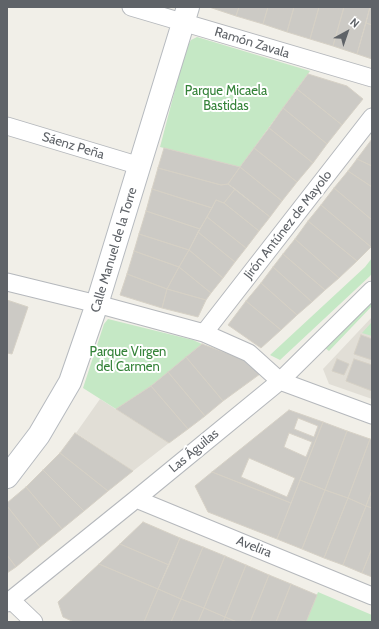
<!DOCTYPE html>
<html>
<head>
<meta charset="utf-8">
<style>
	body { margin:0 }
	#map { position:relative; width:379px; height:629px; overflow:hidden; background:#f1efe8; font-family:Cabin,sans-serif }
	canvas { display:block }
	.frame { position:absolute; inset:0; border:8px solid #5f6368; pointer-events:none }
	.north { position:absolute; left:327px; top:12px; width:40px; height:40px; -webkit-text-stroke:3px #fff; paint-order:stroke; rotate:40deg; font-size:11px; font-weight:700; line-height:16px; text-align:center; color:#5f6368 }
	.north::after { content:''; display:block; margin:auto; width:14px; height:18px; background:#5f6368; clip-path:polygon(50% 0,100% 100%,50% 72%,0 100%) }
</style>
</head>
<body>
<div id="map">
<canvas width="379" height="629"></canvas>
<div class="frame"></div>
<div class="north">N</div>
</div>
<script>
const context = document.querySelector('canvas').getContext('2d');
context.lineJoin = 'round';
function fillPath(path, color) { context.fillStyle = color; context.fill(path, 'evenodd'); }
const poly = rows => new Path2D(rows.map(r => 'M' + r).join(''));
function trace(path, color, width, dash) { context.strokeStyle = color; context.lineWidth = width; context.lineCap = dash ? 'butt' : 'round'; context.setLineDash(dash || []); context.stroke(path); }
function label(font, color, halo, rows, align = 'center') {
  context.font = font + ' Cabin,sans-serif'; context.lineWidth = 4; context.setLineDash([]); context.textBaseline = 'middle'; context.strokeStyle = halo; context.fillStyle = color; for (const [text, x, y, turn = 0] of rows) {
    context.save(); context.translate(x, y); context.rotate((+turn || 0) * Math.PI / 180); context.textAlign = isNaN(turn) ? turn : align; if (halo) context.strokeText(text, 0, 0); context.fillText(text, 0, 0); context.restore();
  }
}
const education = poly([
	[372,317,372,399,329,384,323,369],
	[100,399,169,443,133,471,76,433]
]);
const green = poly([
	[197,37,310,71,240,167,160,147,186,48,191,40],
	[372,258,372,273,370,276,280,360,270,355,365,267],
	[372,299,372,306,329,351,325,348],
	[108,319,193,340,202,344,151,386,116,409,83,388,104,324],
	[372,322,372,336,362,333],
	[318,592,372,615,372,622,306,622]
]);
const building = poly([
	[209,7,239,7,236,16,209,7],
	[239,7,268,7,263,24,236,16,239,7],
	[268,7,294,7,287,32,263,24,268,7],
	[294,7,319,7,310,39,287,32,294,7],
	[319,7,344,7,333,46,310,39,319,7],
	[344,7,370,7,357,54,333,46,344,7],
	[370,7,372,7,372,25,366,23,370,7],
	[366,23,372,25,372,59,357,54,366,23],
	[308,74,347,86,363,99,342,125,297,89,308,74],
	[297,89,342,125,327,144,283,108,297,89],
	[283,108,327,144,313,163,269,128,283,108],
	[269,128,313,163,297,182,254,148,269,128],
	[372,139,372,166,357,159,372,139],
	[164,148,240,167,228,184,221,185,158,168,164,148],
	[254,148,297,182,282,201,240,167,254,148],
	[357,159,372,166,372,187,348,171,357,159],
	[240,167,282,201,270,217,228,184,240,167],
	[158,168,221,185,228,184,235,189,224,203,216,200,212,208,152,189,158,168],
	[348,171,372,187,372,220,334,188,348,171],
	[334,188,372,220,372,245,371,247,321,205,334,188],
	[152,189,212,208,200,229,146,211,152,189],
	[235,189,270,217,259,231,224,203,235,189],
	[216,200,224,203,259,231,246,248,207,217,216,200],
	[321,205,371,247,357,261,308,221,321,205],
	[146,211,200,229,189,250,139,234,146,211],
	[207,217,246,248,235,262,198,232,207,217],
	[308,221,357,261,339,278,295,239,308,221],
	[198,232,235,262,223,278,189,250,198,232],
	[139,234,189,250,179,267,134,251,139,234],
	[295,239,339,278,325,290,283,254,295,239],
	[189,250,223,278,211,293,179,267,189,250],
	[134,251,179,267,167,289,127,274,134,251],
	[283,254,325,290,312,302,273,267,283,254],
	[179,267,211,293,206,300,167,289,179,267],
	[273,267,312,302,297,315,261,283,273,267],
	[127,274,167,289,162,308,120,295,127,274],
	[261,283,297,315,281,330,246,301,261,283],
	[167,289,206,300,198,317,162,308,167,289],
	[7,300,28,307,12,354,7,353,7,300],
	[246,301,281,330,261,348,228,325,246,301],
	[361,335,372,339,372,360,354,354,361,335],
	[202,344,248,361,260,374,223,401,186,357,202,344],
	[186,357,223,401,205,416,168,372,186,357],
	[337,359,349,364,344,375,332,371,337,359],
	[354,359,372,365,372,391,346,381,354,359],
	[168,372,205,416,188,429,151,386,168,372],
	[151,386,188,429,169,443,116,409,151,386],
	[289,410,323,422,291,503,212,472,289,410],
	[298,418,318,426,314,437,294,429,298,418],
	[323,422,347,431,325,490,300,480,323,422],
	[347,431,370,439,348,498,325,490,347,431],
	[75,433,133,471,108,491,60,453,75,433],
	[289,433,312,442,306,457,284,447,289,433],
	[370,439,372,440,372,490,366,506,348,498,370,439],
	[60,453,108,491,84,511,43,470,60,453],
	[249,458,295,478,287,497,241,477,249,458],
	[43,470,84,511,62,529,26,487,43,470],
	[212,472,291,503,277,539,208,512,195,486,212,472],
	[300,480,325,490,302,549,277,539,300,480],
	[26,487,62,529,40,547,7,506,7,503,26,487],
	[325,490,348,498,324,558,302,549,325,490],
	[372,490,372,508,366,506,372,490],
	[348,498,366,506,343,565,324,558,348,498],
	[7,506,40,547,16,567,7,555,7,506],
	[366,506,372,508,372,548,362,573,343,565,366,506],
	[143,522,180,538,169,565,120,544,143,522],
	[180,538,203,547,181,599,158,589,180,538],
	[120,544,169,565,158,589,99,564,120,544],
	[203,547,225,556,204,608,181,599,203,547],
	[372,548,372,577,362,573,372,548],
	[7,555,16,567,7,573,7,555],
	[225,556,246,565,225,617,204,608,225,556],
	[99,564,158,589,144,622,74,622,63,617,58,602,99,564],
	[246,565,269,575,250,622,237,622,225,617,246,565],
	[269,575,291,584,276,622,250,622,269,575],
	[291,584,317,595,306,622,276,622,291,584],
	[158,589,181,599,171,622,144,622,158,589],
	[181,599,204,608,198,622,171,622,181,599],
	[204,608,225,617,223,622,198,622,204,608],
	[225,617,237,622,223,622,225,617]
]);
const street = poly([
	[131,7,372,78],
	[7,126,140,166],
	[7,282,97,304,204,333,249,353,280,381,372,415],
	[204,333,372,117],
	[136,499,372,596],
	[11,600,34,622],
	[7,603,136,499,280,381,372,290]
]);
const secondary = poly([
	[7,477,39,435,70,382,97,304,188,7]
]);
const streetNames = [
	["Ramón Zavala",252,43,17],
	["Sáenz Peña",73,146,17],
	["Jirón Antúnez de Mayolo",288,225,-52],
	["Calle Manuel de la Torre",114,250,-73],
	["Las Águilas",194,451,-40],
	["Avelira",254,547,22]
];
const parkNames = [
	["Parque Micaela",226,91],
	["Bastidas",226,106],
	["Parque Virgen",128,352],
	["del Carmen",128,367]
];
fillPath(education, '#e1ded6');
fillPath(green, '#c5e8c5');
fillPath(building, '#cccac5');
trace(building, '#d6d1c6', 1);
trace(street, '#b5b8bc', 19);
trace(secondary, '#b6babf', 24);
trace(street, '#fff', 17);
trace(secondary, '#fff', 22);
label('13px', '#5f6368', '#fff', streetNames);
label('13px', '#348238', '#fff', parkNames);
</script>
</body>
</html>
